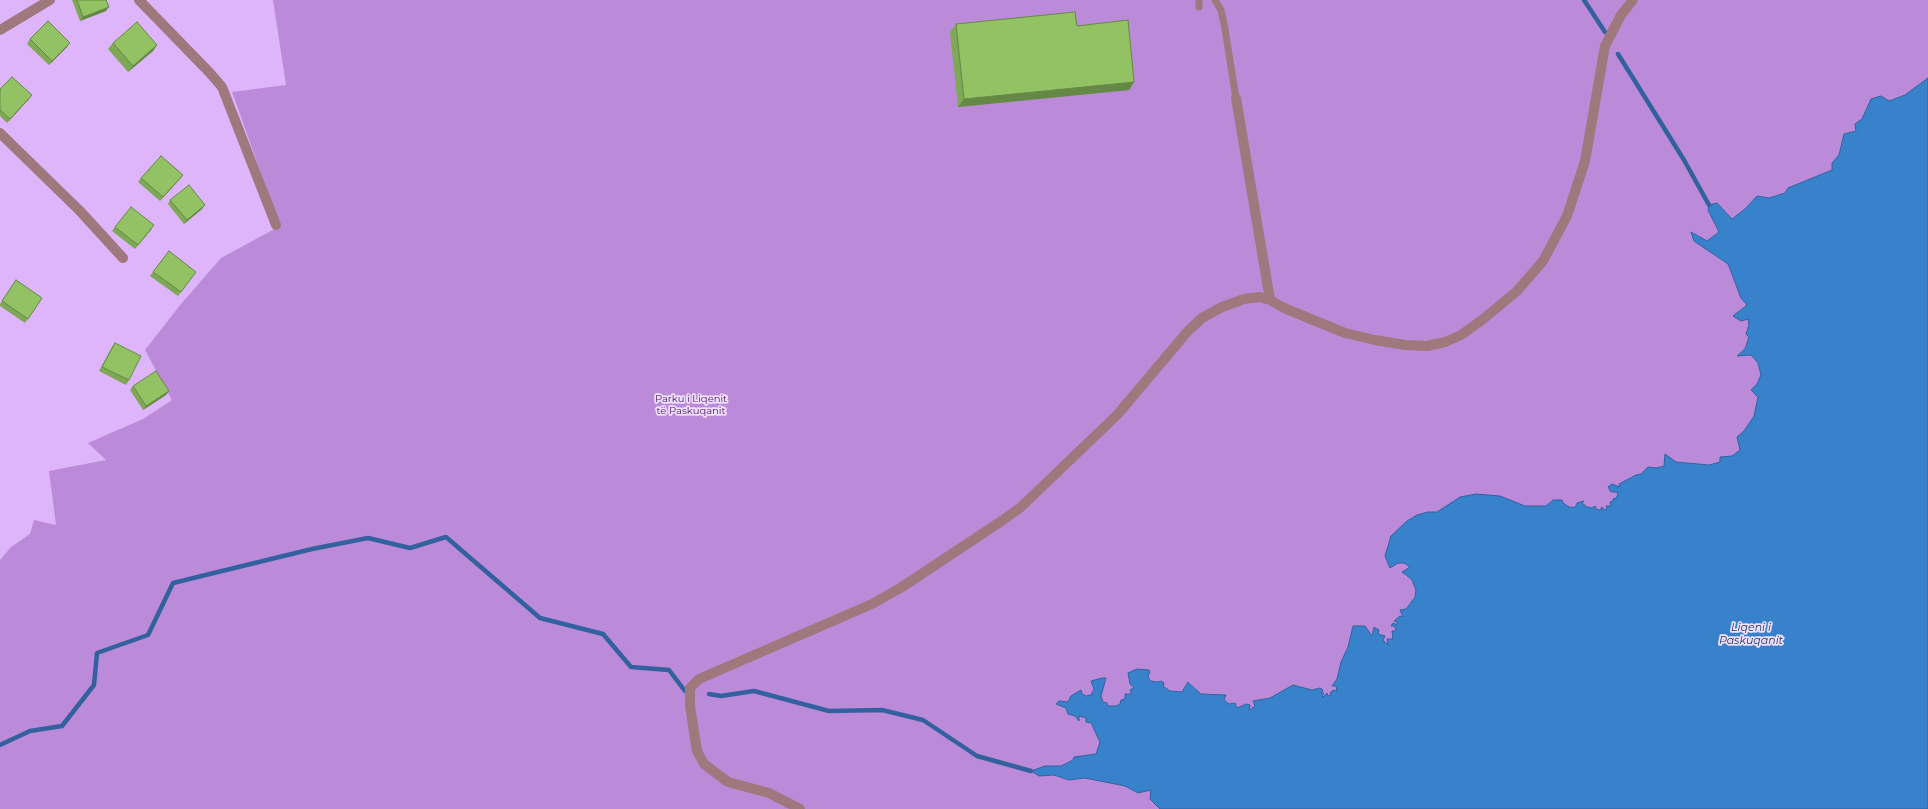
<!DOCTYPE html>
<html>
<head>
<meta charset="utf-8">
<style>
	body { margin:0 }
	canvas { display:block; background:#deb4fa }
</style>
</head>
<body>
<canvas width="1928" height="809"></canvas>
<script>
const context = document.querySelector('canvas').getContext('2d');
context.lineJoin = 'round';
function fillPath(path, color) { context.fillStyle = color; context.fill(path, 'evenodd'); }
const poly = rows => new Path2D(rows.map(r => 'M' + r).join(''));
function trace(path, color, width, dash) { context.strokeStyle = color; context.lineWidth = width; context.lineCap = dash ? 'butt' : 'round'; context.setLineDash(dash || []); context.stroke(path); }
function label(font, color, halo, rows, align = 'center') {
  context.font = font + ' Montserrat,sans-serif'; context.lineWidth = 3.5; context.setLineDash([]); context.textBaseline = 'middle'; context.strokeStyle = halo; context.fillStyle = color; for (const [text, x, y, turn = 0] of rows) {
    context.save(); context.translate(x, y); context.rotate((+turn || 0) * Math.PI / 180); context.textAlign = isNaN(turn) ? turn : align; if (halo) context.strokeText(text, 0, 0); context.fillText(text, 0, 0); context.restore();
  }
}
const green = poly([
	[273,0,1928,0,1928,78,1905,95,1889,101,1871,99,1857,132,1844,134,1839,155,1832,163,1833,170,1785,193,1769,198,1757,196,1745,209,1732,219,1717,203,1708,210,1719,232,1707,241,1691,232,1695,241,1728,264,1741,298,1747,305,1740,310,1748,319,1749,325,1746,333,1749,337,1745,349,1738,356,1751,355,1758,363,1761,375,1757,384,1758,396,1754,416,1744,431,1737,437,1740,450,1732,456,1721,457,1720,462,1709,465,1666,461,1664,466,1656,468,1648,467,1641,474,1636,475,1619,484,1621,487,1612,484,1618,494,1611,506,1606,506,1607,509,1604,510,1587,507,1582,503,1569,507,1563,504,1562,500,1553,500,1546,506,1524,506,1500,496,1447,505,1437,512,1428,512,1417,515,1407,521,1398,563,1404,563,1410,567,1405,576,1412,580,1417,590,1415,596,1406,609,1403,617,1400,616,1394,621,1397,622,1397,625,1393,623,1396,629,1395,631,1392,631,1393,639,1390,639,1388,646,1378,634,1378,629,1374,627,1372,636,1365,629,1353,626,1348,647,1341,662,1337,679,1332,686,1336,686,1337,691,1328,696,1322,696,1320,688,1312,690,1293,685,1270,698,1253,701,1255,706,1248,710,1247,706,1237,708,1235,703,1229,704,1224,700,1226,695,1201,694,1189,682,1182,692,1170,691,1163,686,1162,681,1158,682,1150,681,1148,676,1149,670,1132,695,1116,706,1108,706,1103,702,1101,696,1106,678,1092,683,1094,688,1091,695,1086,696,1081,694,1081,691,1068,702,1056,704,1066,708,1079,720,1079,716,1086,718,1100,738,1099,746,1096,754,1074,757,1073,760,1061,766,1045,766,1032,772,1039,776,1054,775,1069,780,1085,778,1125,786,1138,793,1151,789,1151,796,1160,809,0,809,0,560,11,547,30,534,34,520,56,525,49,471,106,460,88,443,143,419,172,400,145,350,181,304,221,258,280,226,232,92,286,85]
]);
const water = poly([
	[1928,78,1928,809,1160,809,1150,799,1151,790,1138,793,1125,786,1085,778,1069,780,1054,775,1039,776,1031,771,1045,766,1061,766,1073,760,1074,757,1096,754,1100,742,1091,723,1086,722,1086,718,1079,716,1079,721,1075,716,1068,714,1066,708,1056,704,1059,701,1068,702,1071,696,1081,690,1082,694,1086,696,1091,695,1094,689,1091,681,1102,678,1106,678,1101,696,1103,702,1107,703,1108,706,1116,706,1120,704,1121,700,1125,699,1125,694,1132,694,1130,690,1134,688,1130,684,1128,673,1137,669,1149,670,1150,672,1148,676,1150,681,1158,682,1161,681,1164,683,1163,686,1170,691,1182,692,1188,682,1201,694,1226,695,1224,700,1229,704,1235,703,1237,708,1246,704,1250,705,1249,710,1255,706,1253,701,1270,698,1293,685,1312,690,1320,688,1323,690,1321,693,1324,693,1322,696,1323,697,1327,693,1328,696,1331,695,1330,693,1333,690,1337,691,1336,686,1332,686,1337,679,1341,662,1348,647,1353,626,1365,626,1372,636,1374,627,1379,630,1378,634,1385,636,1383,640,1388,645,1387,639,1393,639,1392,631,1395,631,1396,629,1394,626,1391,626,1393,623,1397,625,1397,622,1394,621,1400,616,1403,617,1400,610,1406,609,1415,597,1416,590,1412,580,1402,572,1410,567,1404,563,1398,563,1390,568,1385,556,1391,536,1407,521,1417,515,1428,512,1437,512,1460,497,1476,494,1500,496,1525,506,1546,506,1553,500,1562,500,1563,503,1569,507,1575,507,1577,503,1584,501,1582,503,1587,507,1592,508,1595,506,1596,509,1600,510,1602,507,1604,510,1607,509,1606,506,1611,506,1610,502,1613,501,1613,499,1616,498,1618,494,1616,492,1611,492,1608,487,1612,484,1620,487,1619,484,1636,475,1641,474,1648,467,1656,468,1664,466,1665,454,1676,462,1709,465,1720,462,1720,457,1732,456,1740,450,1737,437,1744,431,1754,416,1758,397,1751,390,1757,384,1761,375,1758,363,1751,355,1737,356,1745,349,1749,337,1746,334,1749,325,1748,319,1741,321,1733,316,1747,305,1741,298,1728,264,1694,241,1691,232,1707,241,1719,232,1708,210,1709,205,1717,203,1732,219,1745,209,1757,196,1769,198,1785,193,1788,188,1832,170,1832,163,1839,155,1844,134,1856,131,1855,124,1862,119,1871,99,1881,96,1889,101,1905,95,1928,78]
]);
const stream = poly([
	[1584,0,1605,32],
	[1618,54,1684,160,1709,205],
	[709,694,721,696,754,691,829,711,882,710,923,720,977,756,1031,771],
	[0,745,30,731,62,726,94,685,97,653,148,635,173,583,312,549,368,538,410,548,446,537,540,618,603,634,631,667,669,670,685,691]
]);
const service = poly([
	[1199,0,1199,7],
	[1215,0,1221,10,1225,29,1236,98]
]);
const pedestrian = poly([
	[1236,98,1270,300],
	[800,809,769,793,728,782,704,764,697,751,690,706,690,688,699,679,872,604,902,587,1000,522,1021,507,1117,415,1188,331,1202,318,1222,307,1244,299,1259,297,1270,300,1284,308,1345,333,1375,340,1405,345,1427,346,1445,342,1461,335,1482,320,1517,291,1543,261,1567,216,1585,161,1605,46,1621,15,1633,0]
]);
const minor = poly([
	[139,0,210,73,222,87,276,225],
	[0,30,50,0],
	[0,133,80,211,123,258]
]);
const wall = poly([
	[72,0,106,0,106,11,80,21],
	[956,24,1077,26,1134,82,1129,90,958,107,950,32],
	[30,39,67,47,49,65,27,44],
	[113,43,157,45,153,51,128,72,108,49],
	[0,89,29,99,7,123,0,116],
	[183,175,160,201,138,182,141,178],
	[170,200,202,209,184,224,168,204],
	[115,227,152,229,135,249,112,231],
	[169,251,196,272,178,296,150,276],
	[16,280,42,298,25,323,0,306,0,304],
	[115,343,129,380,126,385,99,371,112,347],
	[133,386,169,391,166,395,143,410,130,390]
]);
const shadedWall = poly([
	[109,7,106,11,80,21,83,17],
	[70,43,67,47,49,65,52,61],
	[157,45,153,51,128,72,133,66],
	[1134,82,1129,90,958,107,964,99],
	[32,95,29,99,7,123,10,119],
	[183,175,180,179,160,201,163,197],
	[205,205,202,209,184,224,187,220],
	[169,391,166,395,143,410,146,406]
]);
const building = poly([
	[77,0,106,0,109,7,83,17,77,0],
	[1075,12,1077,26,1128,20,1134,82,964,99,956,24,1075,12],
	[48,21,70,43,52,61,30,39,48,21],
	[137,22,157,45,133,66,113,43,137,22],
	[12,77,32,95,10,119,0,110,0,89,12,77],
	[161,156,183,175,163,197,141,178,161,156],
	[189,185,205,205,187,220,170,200,189,185],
	[131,207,154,225,138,245,115,227,131,207],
	[169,251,196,272,181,292,153,272,169,251],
	[16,280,42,298,28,319,2,301,16,280],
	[115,343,141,356,129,380,102,367,115,343],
	[156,371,169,391,146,406,133,386,156,371]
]);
const parkNames = [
	["Parku i Liqenit",691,399],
	["të Paskuqanit",691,411]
];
const waterNames = [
	["Liqeni i",1751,628],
	["Paskuqanit",1751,641]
];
fillPath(green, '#bb8bd9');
fillPath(water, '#3881cb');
trace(water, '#33619d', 1);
trace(stream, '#33619d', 4.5);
trace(service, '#9e787c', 7);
trace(pedestrian, '#9e787c', 10);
trace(minor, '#9e787c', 10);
fillPath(wall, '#7ea756');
fillPath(shadedWall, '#668846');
fillPath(building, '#92c264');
trace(building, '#668846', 1);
label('10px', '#471461', '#f1e1fd', parkNames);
label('italic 11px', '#153352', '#f1e1fd', waterNames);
</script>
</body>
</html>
